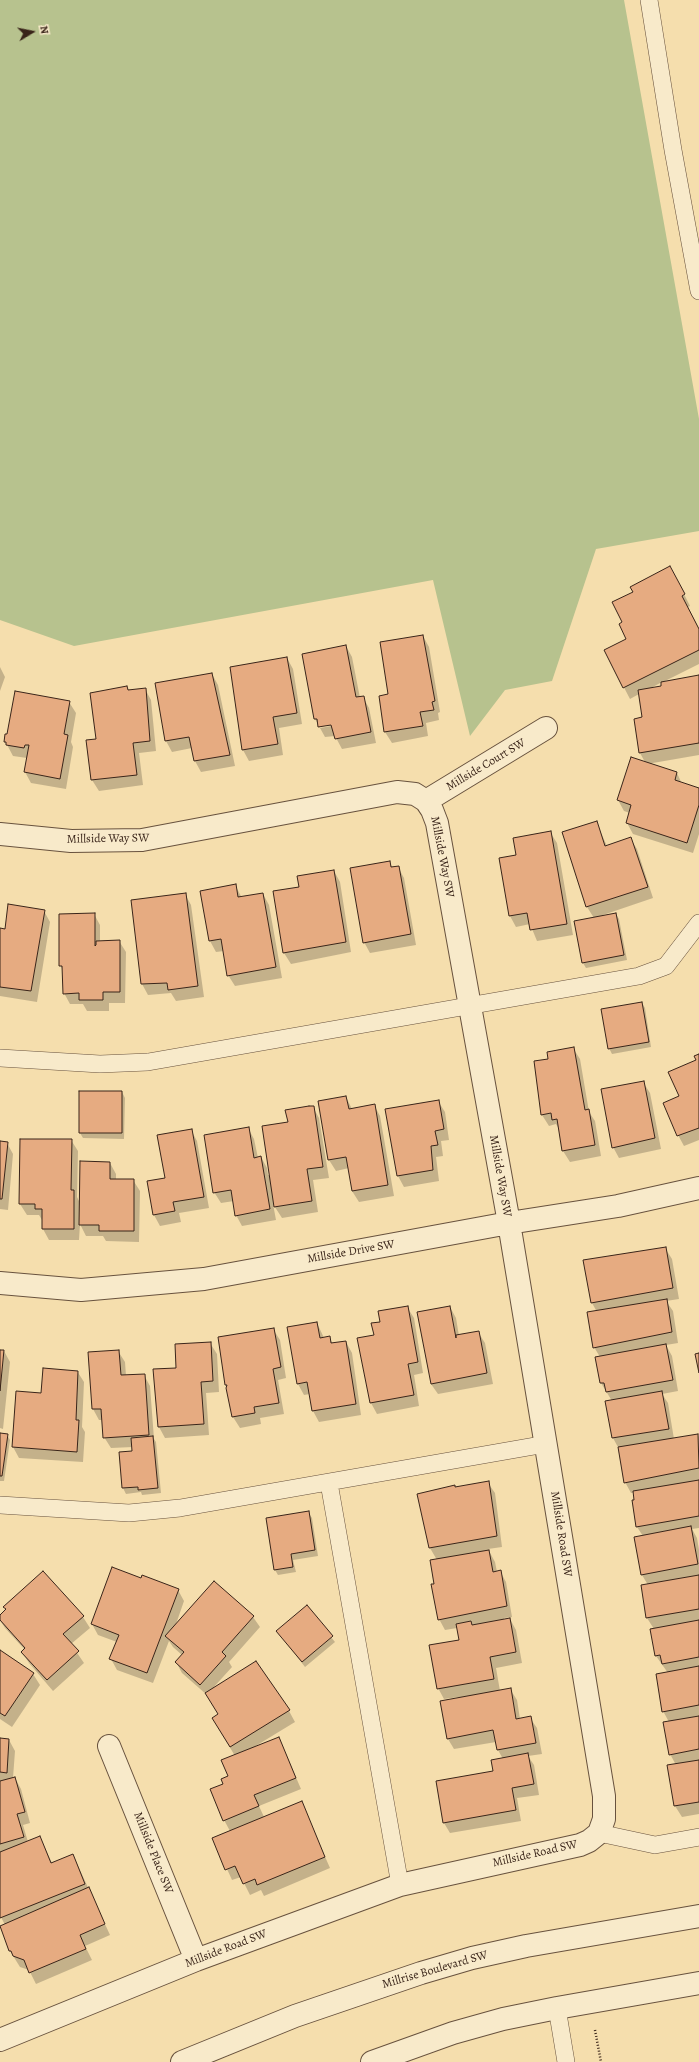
<!DOCTYPE html>
<html>
<head>
<meta charset="utf-8">
<style>
	body { margin:0 }
	#map { position:relative; width:699px; height:2062px; overflow:hidden; background:#f5dead; font-family:Alegreya,serif }
	canvas { display:block }
	.north { position:absolute; left:12px; top:12px; width:40px; height:40px; -webkit-text-stroke:3px #f8eaca; paint-order:stroke; rotate:80deg; font-size:11px; font-weight:700; line-height:16px; text-align:center; color:#392419 }
	.north::after { content:''; display:block; margin:auto; width:14px; height:18px; background:#392419; clip-path:polygon(50% 0,100% 100%,50% 72%,0 100%) }
</style>
</head>
<body>
<div id="map">
<canvas width="699" height="2062"></canvas>
<div class="north">N</div>
</div>
<script>
const context = document.querySelector('canvas').getContext('2d');
context.lineJoin = 'round';
function fillPath(path, color) { context.fillStyle = color; context.fill(path, 'evenodd'); }
const poly = rows => new Path2D(rows.map(r => 'M' + r).join(''));
function trace(path, color, width, dash) { context.strokeStyle = color; context.lineWidth = width; context.lineCap = dash ? 'butt' : 'round'; context.setLineDash(dash || []); context.stroke(path); }
function label(font, color, halo, rows, align = 'center') {
  context.font = font + ' Alegreya,serif'; context.lineWidth = 3.5; context.setLineDash([]); context.textBaseline = 'middle'; context.strokeStyle = halo; context.fillStyle = color; for (const [text, x, y, turn = 0] of rows) {
    context.save(); context.translate(x, y); context.rotate((+turn || 0) * Math.PI / 180); context.textAlign = isNaN(turn) ? turn : align; if (halo) context.strokeText(text, 0, 0); context.fillText(text, 0, 0); context.restore();
  }
}
const green = poly([
	[0,0,624,0,699,419,699,531,596,549,552,681,505,690,470,736,433,580,74,646,0,620]
]);
const shadow = poly([
	[676,578,690,606,688,607,699,629,699,664,663,682,699,676,699,755,647,764,677,773,682,784,699,789,699,834,693,853,633,834,627,823,630,813,624,811,618,800,646,764,640,753,635,719,644,718,639,694,630,699,605,651,628,640],
	[662,682,663,687,649,689],
	[423,636,429,647,440,712,438,713,439,720,426,723,428,736,392,743,385,732,390,695],
	[346,646,352,657,360,698,363,697,369,708,376,743,342,749,335,736,325,737,315,719],
	[337,725,320,728,320,726],
	[287,658,293,669,302,724,279,728,283,755,249,761,243,750],
	[0,667,5,677,0,691],
	[212,674,218,685,235,766,201,772,195,761,192,748,172,752,166,741,156,684],
	[127,687,129,691,145,689,151,700,156,751,139,753,143,785,99,791,92,780,88,741,97,740],
	[69,702,76,713,71,742,73,747,66,789,31,783,25,772,27,758,13,756,5,741,8,735],
	[596,822,607,846,630,838,637,849,653,898,600,916,616,914,619,919,627,960,586,968,583,963,594,918,587,907,563,833],
	[550,832,557,843,573,935,537,941,530,924,516,927,510,916,500,858,517,856],
	[389,862,393,868,398,867,404,878,416,945,370,953,364,942],
	[334,871,340,882,351,952,291,964,284,953,274,892,300,887],
	[235,885,242,898,263,894,269,905,282,978,235,986,228,975,224,951,216,952,210,941,201,891],
	[185,894,191,905,204,997,176,1001,171,993,148,995,142,984],
	[44,911,50,922,37,1002,0,996,0,929,6,930],
	[94,914,100,925,100,942,119,941,126,952,125,1003,109,1003,109,1011,87,1011,83,1004,70,1004,64,993,63,970,60,965],
	[642,1003,645,1008,651,1047,612,1054,609,1048],
	[573,1048,580,1059,589,1112,595,1121,601,1156,570,1162,563,1151,560,1131,556,1124,549,1126,542,1115,549,1059],
	[699,1056,699,1140,684,1146,678,1135,680,1097],
	[643,1082,650,1093,661,1149,619,1158,613,1147],
	[122,1092,125,1098,124,1139,83,1138,80,1133],
	[346,1097,352,1109,374,1105,380,1116,394,1196,359,1202,352,1191,349,1168,336,1171,329,1160,319,1102],
	[438,1101,445,1112,449,1140,441,1141,443,1156,436,1157,439,1181,404,1187,398,1176,387,1110],
	[313,1107,319,1118,329,1178,313,1180,318,1212,282,1218,273,1204,276,1220,242,1226,236,1215,234,1201,221,1203,214,1192,248,1128,254,1139,258,1158,261,1157,267,1168,268,1175,270,1175,289,1123],
	[191,1130,197,1141,209,1208,179,1213,181,1222,160,1226,154,1215,166,1178],
	[71,1140,78,1151,77,1197,80,1203,110,1163,116,1174,116,1180,133,1180,140,1191,139,1242,106,1241,103,1236,86,1236,80,1224,79,1240,49,1240,43,1229,42,1220,39,1215,27,1215,20,1204],
	[0,1142,7,1143,13,1154,8,1210,0,1209],
	[665,1248,672,1259,679,1299,666,1301,673,1311,678,1343,666,1345,672,1356,678,1391,662,1394,668,1403,674,1439,698,1435,699,1437,699,1528,692,1529,697,1538,699,1550,699,1814,682,1817,675,1806,676,1765,670,1754,669,1722,663,1711,668,1673,656,1656,654,1629,647,1618,642,1586,648,1585,642,1575,643,1536,637,1527,634,1493,631,1493,625,1482,619,1449,613,1438,612,1401,601,1383,596,1358,600,1357,594,1347,597,1312,592,1303,584,1261],
	[407,1307,414,1318,423,1373,414,1375,419,1406,377,1414,371,1403,375,1336,381,1323],
	[450,1307,456,1318,459,1336,478,1332,485,1343,493,1384,438,1394,431,1384],
	[317,1323,324,1338,329,1337,333,1344,346,1342,352,1353,361,1415,319,1422,313,1411,310,1394,304,1395,298,1384],
	[273,1329,280,1340,286,1378,278,1380,284,1414,260,1418,261,1424,240,1428,233,1417,226,1385],
	[210,1343,217,1354,219,1392,206,1393,209,1435,165,1438,159,1427,178,1369],
	[0,1350,4,1351,10,1362,3,1429,0,1428],
	[118,1351,125,1362,126,1376,144,1375,150,1386,154,1439,156,1442,161,1493,142,1495,141,1492,126,1494,123,1488,120,1453,133,1451,133,1447,111,1448,104,1437,103,1420,99,1420,93,1409],
	[77,1371,84,1382,82,1427,85,1432,83,1462,19,1458,13,1447,42,1394],
	[0,1434,7,1435,10,1440,4,1481,0,1481],
	[488,1483,495,1493,502,1547,488,1549,495,1562,497,1572,500,1571,506,1582,512,1617,504,1618,504,1620,510,1619,516,1630,522,1663,496,1668,500,1691,510,1689,517,1700,520,1719,530,1718,537,1728,542,1754,528,1756,534,1765,539,1795,517,1798,521,1821,450,1833,444,1823,494,1771,503,1759,498,1750,496,1742,454,1749,448,1739,459,1697,444,1699,438,1688,460,1640,457,1628,445,1630,439,1619,435,1585,437,1560,430,1548,454,1486,456,1488],
	[308,1512,312,1518,318,1556,293,1560,296,1572,278,1575,275,1570],
	[43,1572,83,1617,90,1628,71,1644,84,1663,53,1691,29,1663,22,1652,25,1650,5,1628,0,1620,0,1616,6,1610,4,1607],
	[141,1579,178,1590,184,1601,175,1627,253,1617,260,1627,229,1662,232,1667,213,1688,256,1663,289,1711,295,1722,254,1747,279,1738,301,1789,259,1806,264,1817,301,1802,330,1868,264,1896,261,1890,250,1895,241,1877,232,1880,213,1838,230,1831,224,1820,224,1785,229,1777,235,1756,219,1729,219,1714,207,1695,182,1673,176,1662,182,1655,173,1647,169,1641,153,1683,117,1670,111,1659,117,1642,98,1635,92,1624],
	[307,1607,335,1642,305,1667,277,1631],
	[0,1651,33,1674,40,1685,12,1727,0,1719],
	[0,1739,9,1740,15,1751,13,1778,15,1778,21,1789,30,1823,23,1825,28,1842,40,1837,52,1863,73,1855,110,1935,85,1946,92,1960,36,1984,29,1970,20,1967,10,1951,5,1925,0,1915]
]);
const building = poly([
	[670,566,685,594,682,596,699,629,699,650,623,688,604,650,626,639,619,624,622,622,612,602,633,592,630,587,670,566],
	[423,635,435,701,432,702,434,710,420,712,423,726,384,732,379,696,388,694,380,642,423,635],
	[346,645,356,697,364,696,371,732,335,739,331,725,318,727,317,719,314,719,302,654,346,645],
	[287,657,297,713,273,717,278,744,242,750,230,667,287,657],
	[212,673,230,755,194,761,189,737,165,741,155,683,212,673],
	[699,675,699,743,639,753,634,719,642,717,638,690,661,686,661,682,699,675],
	[127,686,128,690,146,688,150,741,133,743,137,775,91,780,86,740,96,739,90,693,127,686],
	[15,691,70,701,64,734,68,735,60,779,24,772,29,745,25,745,24,748,6,745,6,742,4,742,5,734,7,734,15,691],
	[631,757,677,772,675,780,699,788,699,805,687,843,626,823,631,805,617,800,631,757],
	[597,821,605,846,631,837,648,887,586,907,562,832,597,821],
	[551,831,567,924,530,930,527,913,509,916,499,858,516,855,513,838,551,831],
	[390,861,391,867,399,866,411,934,363,943,350,868,390,861],
	[334,870,346,942,283,953,273,891,299,887,297,876,334,870],
	[236,884,238,897,263,893,276,967,227,976,221,939,209,941,200,891,236,884],
	[186,893,198,986,168,990,167,983,141,984,131,900,186,893],
	[8,904,45,910,31,991,0,987,0,928,5,929,8,904],
	[95,913,95,946,96,945,96,941,120,940,120,992,103,992,103,1000,79,1000,79,993,63,994,62,966,59,966,59,914,95,913],
	[616,913,624,955,582,963,574,921,616,913],
	[642,1002,649,1042,608,1049,601,1009,642,1002],
	[574,1047,585,1110,589,1109,595,1145,562,1151,557,1119,552,1120,551,1113,541,1115,534,1061,548,1059,547,1052,574,1047],
	[699,1054,699,1128,677,1136,663,1103,679,1096,668,1072,696,1060,694,1056,699,1054],
	[644,1081,655,1138,612,1148,601,1089,644,1081],
	[79,1091,122,1091,122,1133,79,1133,79,1091],
	[346,1096,349,1109,375,1104,388,1185,352,1191,346,1157,328,1160,318,1101,346,1096],
	[439,1100,444,1129,435,1131,438,1145,431,1146,433,1170,397,1176,385,1109,439,1100],
	[309,1106,314,1106,323,1167,307,1169,312,1201,274,1207,262,1126,288,1122,285,1110,309,1106],
	[249,1127,254,1158,261,1156,270,1209,235,1216,231,1190,213,1193,204,1135,249,1127],
	[192,1129,204,1197,173,1202,175,1211,153,1215,147,1181,165,1178,157,1135,192,1129],
	[20,1139,72,1139,71,1190,74,1190,74,1229,42,1229,42,1209,35,1209,35,1204,19,1204,20,1139],
	[0,1141,8,1142,2,1199,0,1199,0,1141],
	[80,1161,110,1162,110,1179,134,1179,134,1231,99,1231,99,1225,79,1225,80,1161],
	[666,1247,673,1288,591,1303,583,1260,666,1247],
	[667,1299,672,1332,593,1348,587,1312,667,1299],
	[408,1306,418,1362,408,1364,414,1395,370,1403,357,1338,374,1335,371,1323,380,1322,378,1311,408,1306],
	[450,1306,456,1338,456,1335,479,1331,487,1373,431,1384,417,1312,450,1306],
	[317,1322,320,1338,330,1336,331,1343,346,1341,356,1404,312,1411,307,1382,297,1384,287,1327,317,1322],
	[274,1328,281,1367,273,1369,279,1403,254,1407,255,1413,232,1417,226,1388,227,1385,225,1385,218,1337,274,1328],
	[211,1342,213,1381,201,1382,204,1424,158,1427,153,1369,176,1368,175,1344,211,1342],
	[666,1344,673,1380,606,1392,604,1383,600,1383,595,1357,666,1344],
	[0,1350,4,1350,0,1391,0,1350],
	[119,1350,121,1375,145,1374,149,1435,103,1438,101,1409,92,1409,88,1352,119,1350],
	[699,1353,699,1373,695,1354,699,1353],
	[43,1368,78,1371,76,1420,79,1420,77,1452,12,1447,16,1391,41,1393,43,1368],
	[662,1391,669,1429,612,1438,605,1401,662,1391],
	[0,1433,8,1434,2,1476,0,1476,0,1433],
	[698,1434,699,1468,624,1483,618,1447,698,1434],
	[153,1436,158,1488,138,1490,138,1487,122,1488,119,1452,132,1451,131,1438,153,1436],
	[699,1480,699,1516,636,1527,632,1500,634,1500,633,1491,699,1480],
	[489,1481,497,1536,429,1548,417,1494,455,1485,455,1487,489,1481],
	[309,1511,315,1550,291,1554,293,1567,274,1570,266,1518,309,1511],
	[691,1526,698,1564,641,1575,634,1537,691,1526],
	[489,1550,493,1572,501,1570,507,1606,438,1620,431,1584,434,1584,430,1560,489,1550],
	[112,1567,141,1578,142,1575,179,1589,147,1673,109,1659,119,1635,91,1624,112,1567],
	[43,1571,84,1616,63,1634,79,1651,47,1680,21,1652,25,1648,0,1620,0,1615,6,1609,3,1607,43,1571],
	[699,1575,699,1609,646,1618,641,1585,699,1575],
	[214,1581,254,1616,222,1652,226,1656,200,1685,175,1662,184,1652,165,1636,214,1581],
	[307,1605,333,1636,302,1662,276,1631,307,1605],
	[510,1618,516,1652,490,1657,494,1679,437,1689,429,1645,459,1640,456,1624,471,1621,472,1625,510,1618],
	[699,1620,699,1657,662,1664,660,1655,655,1656,650,1629,699,1620],
	[0,1650,34,1673,5,1716,0,1713,0,1650],
	[256,1661,290,1710,230,1747,212,1718,218,1714,205,1693,256,1661],
	[699,1666,699,1705,662,1712,656,1674,699,1666],
	[511,1688,516,1719,531,1716,536,1743,497,1750,493,1730,447,1739,440,1701,511,1688],
	[699,1716,699,1749,669,1755,663,1722,699,1716],
	[279,1737,296,1778,254,1795,259,1806,223,1821,210,1789,223,1784,221,1779,228,1776,221,1760,279,1737],
	[0,1738,9,1739,7,1773,0,1772,0,1738],
	[528,1753,534,1784,512,1788,516,1810,443,1823,436,1781,493,1771,491,1760,528,1753],
	[699,1760,699,1802,674,1806,667,1765,699,1760],
	[15,1777,25,1812,17,1814,24,1837,0,1844,0,1781,15,1777],
	[302,1801,325,1857,257,1885,255,1879,243,1884,235,1866,225,1870,212,1838,302,1801],
	[40,1836,51,1863,73,1854,85,1884,0,1918,0,1852,40,1836],
	[89,1887,105,1924,80,1935,86,1949,29,1973,24,1960,13,1956,11,1951,9,1951,0,1926,89,1887]
]);
const path = poly([
	[595,2030,601,2062]
]);
const service = poly([
	[649,0,673,150,699,291],
	[0,1058,100,1064,148,1062,639,976,666,966,699,923],
	[329,1483,400,1885],
	[0,1505,129,1513,180,1508,546,1444],
	[599,1833,655,1845,699,1837],
	[557,2008,566,2062]
]);
const minor = poly([
	[426,801,546,728],
	[0,834,71,841,142,840,397,792,415,794,426,801,432,810,437,823,509,1223,604,1796,604,1819,599,1833,589,1841,580,1845,400,1885,196,1960,0,2040],
	[0,1283,81,1290,204,1279,509,1223,618,1206,699,1188],
	[109,1746,196,1960]
]);
const tertiary = poly([
	[182,2062,295,2016,421,1973,472,1958,526,1946,699,1916],
	[372,2062,453,2033,503,2019,557,2008,699,1983]
]);
const streetNames = [
	["Millside Court SW",486,765,-31],
	["Millside Way SW",108,839,-1],
	["Millside Way SW",442,857,79],
	["Millside Way SW",500,1176,80],
	["Millside Drive SW",351,1252,-10],
	["Millside Road SW",561,1534,81],
	["Millside Place SW",153,1853,68],
	["Millside Road SW",535,1854,-13],
	["Millside Road SW",226,1949,-21],
	["Millrise Boulevard SW",435,1970,-16]
];
fillPath(green, '#b7c28e');
fillPath(shadow, '#0003');
fillPath(building, '#e6ab81');
trace(building, '#392419', 1);
trace(service, '#68523e', 18);
trace(minor, '#68523e', 24);
trace(tertiary, '#68523e', 24);
trace(path, '#392419', 2.5, [1, 2]);
trace(service, '#f8eaca', 17);
trace(minor, '#f8eaca', 22);
trace(tertiary, '#f8eaca', 22);
label('12px', '#392419', '#f8eaca', streetNames);
</script>
</body>
</html>
